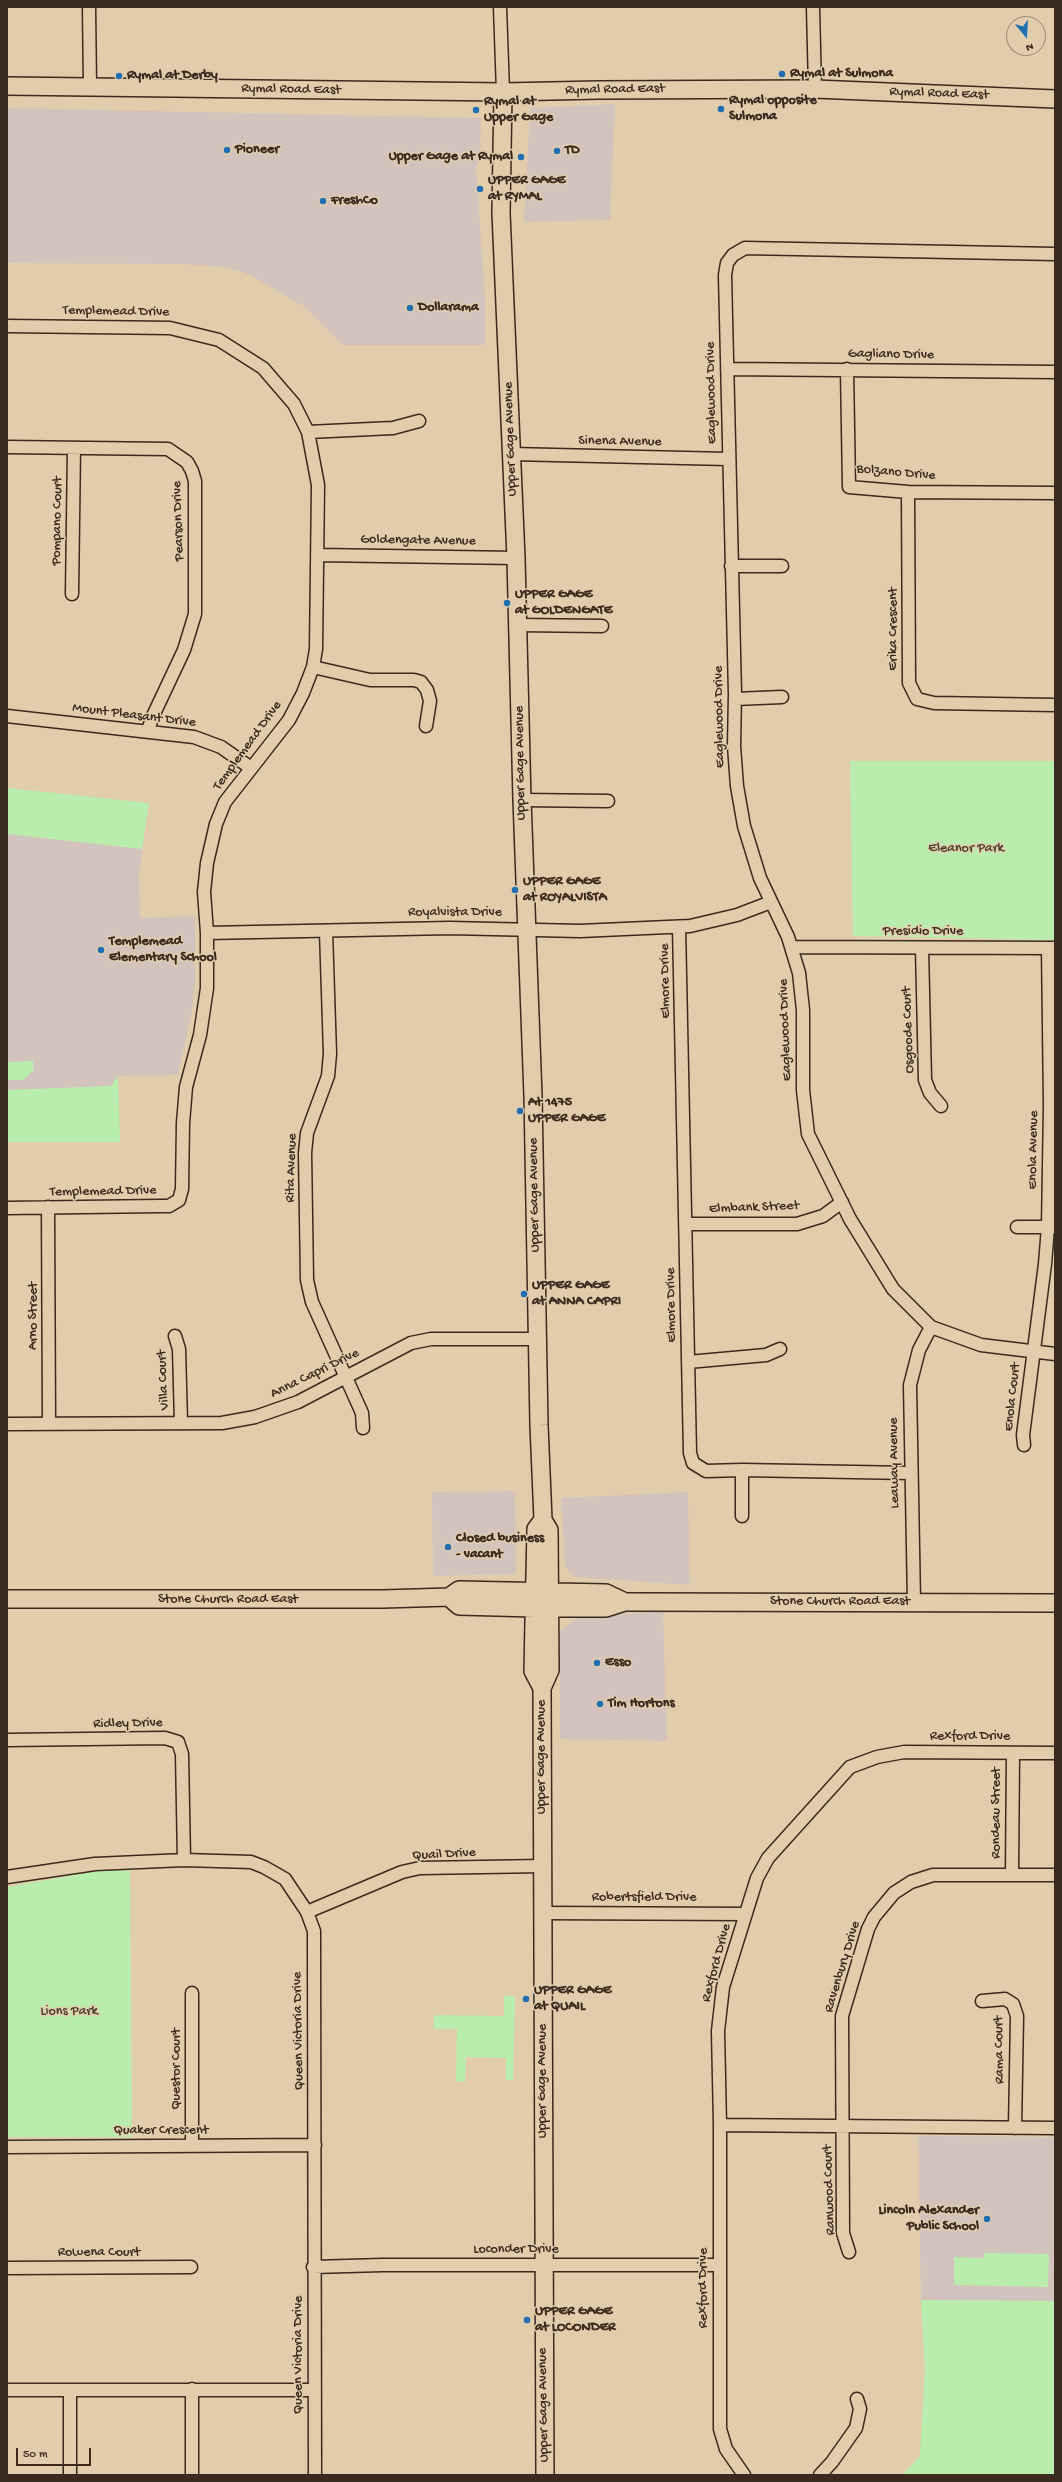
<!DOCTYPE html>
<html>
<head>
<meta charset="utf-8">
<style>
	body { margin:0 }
	#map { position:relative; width:1062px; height:2482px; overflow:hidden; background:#e1cdac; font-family:"Gochi Hand",sans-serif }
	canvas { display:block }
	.frame { position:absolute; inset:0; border:8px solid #3b2a1e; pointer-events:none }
	.north { position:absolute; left:1006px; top:16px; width:40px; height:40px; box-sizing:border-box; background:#e1cdac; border:1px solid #9f8c73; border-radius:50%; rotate:162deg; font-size:11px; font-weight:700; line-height:16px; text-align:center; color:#3b2a1e }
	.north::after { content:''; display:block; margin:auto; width:14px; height:18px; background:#1f6fb2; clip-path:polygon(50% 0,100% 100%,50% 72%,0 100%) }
	.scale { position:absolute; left:16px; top:2448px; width:75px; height:18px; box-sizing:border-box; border:2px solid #3b2a1e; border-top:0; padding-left:5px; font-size:12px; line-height:14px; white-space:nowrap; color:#3b2a1e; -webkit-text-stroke:3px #e1cdac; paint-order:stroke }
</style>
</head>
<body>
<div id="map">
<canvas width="1062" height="2482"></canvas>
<div class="frame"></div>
<div class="north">N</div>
<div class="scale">50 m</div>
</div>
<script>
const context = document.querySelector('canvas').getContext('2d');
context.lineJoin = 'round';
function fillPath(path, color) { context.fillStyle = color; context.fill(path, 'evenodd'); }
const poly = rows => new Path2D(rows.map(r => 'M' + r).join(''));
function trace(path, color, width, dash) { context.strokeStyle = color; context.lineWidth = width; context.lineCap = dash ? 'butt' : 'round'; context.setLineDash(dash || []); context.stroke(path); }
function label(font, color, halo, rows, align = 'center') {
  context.font = font + ' "Gochi Hand",sans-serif'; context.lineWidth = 3; context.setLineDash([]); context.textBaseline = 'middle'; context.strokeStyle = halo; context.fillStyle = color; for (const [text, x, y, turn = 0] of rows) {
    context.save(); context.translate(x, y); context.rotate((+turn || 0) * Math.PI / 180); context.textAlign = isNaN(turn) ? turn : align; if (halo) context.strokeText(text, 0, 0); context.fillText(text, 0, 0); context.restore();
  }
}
const built = poly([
	[615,104,610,220,524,222,530,108],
	[7,108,481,118,480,158,476,167,485,297,485,345,343,345,305,307,250,275,227,267,181,264,7,263],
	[7,788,149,803,139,875,140,918,195,916,195,983,192,1011,178,1075,118,1076,120,1142,7,1142],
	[515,1491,516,1574,433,1576,432,1492],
	[688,1492,690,1585,574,1577,565,1566,561,1498],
	[663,1611,667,1741,560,1739,560,1631,577,1618],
	[918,2136,1055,2137,1055,2301,921,2300]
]);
const green = poly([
	[850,761,1055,761,1055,940,853,936],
	[7,788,149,803,142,849,7,834],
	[33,1061,34,1070,23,1080,7,1080,7,1062],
	[118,1076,120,1142,7,1142,7,1090,111,1086],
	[104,1870,130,1871,132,2137,7,2137,7,1887],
	[504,1996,515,1996,513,2080,506,2080,506,2058,466,2057,465,2082,456,2081,457,2029,434,2029,434,2015,504,2016],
	[984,2253,1049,2254,1048,2287,954,2285,954,2257,984,2258],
	[921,2300,1055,2301,1055,2475,903,2475,920,2456,925,2370]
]);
const street = poly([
	[89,7,90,87],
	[500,7,503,92],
	[813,7,815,89],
	[1055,254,745,248,733,255,727,263,725,275,735,694,734,746,737,786,744,826,760,878,788,937,799,973,803,1010,803,1090,808,1134,850,1219,893,1289,931,1327,981,1345,1055,1354],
	[7,326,170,328,219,340,263,368,294,404,308,432,318,485,316,649,313,667,303,693,289,720,225,802,216,824,207,863,204,892,207,933,207,988,200,1035,186,1087,183,1123,182,1189,179,1200,169,1206,160,1206,7,1208],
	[727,369,1055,372],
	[847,369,849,487,908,492,1055,493],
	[308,432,393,428,419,421],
	[7,447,168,449,187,462,192,471,195,481,195,614,184,650,152,718,148,731],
	[511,454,728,459],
	[908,492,909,683,917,699,934,703,1055,705],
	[318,555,516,558],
	[731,566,782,566],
	[72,594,74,448],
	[518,625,602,626],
	[313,667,370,680,414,680,421,682,427,690,430,701,426,726],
	[735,699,782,697],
	[7,716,194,737,221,747,251,768],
	[522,800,608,801],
	[679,927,690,1453,693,1463,706,1471,742,1470,910,1473],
	[326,931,330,1054,328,1076,307,1133,305,1153,307,1280,312,1302,362,1413,363,1428],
	[207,933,450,928,580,931,690,926,737,915,771,902],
	[791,947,1055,948],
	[922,948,925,1080,930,1093,941,1106],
	[48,1207,49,1424],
	[685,1224,797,1224,823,1216,842,1202],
	[1017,1227,1055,1227],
	[175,1336,179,1349,181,1423],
	[688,1362,766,1355,780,1349],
	[7,1424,222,1423,255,1417,298,1402,411,1343,431,1339,537,1339],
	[1024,1445,1023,1435,1045,1264,1048,1227,1050,1106,1048,948],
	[742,1470,742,1516],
	[914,1602,910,1385,919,1350,931,1327],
	[7,1740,165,1738,178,1742,182,1754,184,1860],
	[1012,1874,1013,1753],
	[7,1877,95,1864,184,1860,251,1862,264,1867,285,1879,307,1912,314,1931,314,1944,315,2475],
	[307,1912,402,1872,420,1868,543,1866],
	[542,1913,746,1914],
	[982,2001,1005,1999,1013,2004,1017,2016,1015,2128],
	[720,2125,1055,2128],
	[192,2145,192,1993],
	[7,2147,315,2145],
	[849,2252,843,2233,842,2016,868,1929,874,1917,894,1893,911,1882,933,1875,1055,1875],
	[313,2267,382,2265,719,2265],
	[7,2268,191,2267],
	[7,2390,314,2390],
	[70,2390,70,2475],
	[192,2475,192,2389],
	[744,2475,726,2449,720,2429,720,2125,718,2031,723,1987,757,1878,768,1858,850,1767,877,1757,904,1752,1055,1753],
	[820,2475,832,2462,856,2428,860,2409,857,2399]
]);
const secondary = poly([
	[7,86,503,92,599,90,815,89,1055,99],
	[503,92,501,213,516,558,522,800,533,1096,539,1425,543,1520,549,1530,550,1670,542,1688,545,2475],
	[449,1597,459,1606,534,1608,606,1608,625,1602],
	[7,1599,383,1599,449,1597,459,1590,606,1593,625,1602,633,1602,1055,1603],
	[542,1688,533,1671,534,1621,536,1529,543,1520]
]);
const markers = [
	[782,74,4,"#1f6fb2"],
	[119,76,4,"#1f6fb2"],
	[721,109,4,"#1f6fb2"],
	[476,110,4,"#1f6fb2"],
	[227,150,4,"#1f6fb2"],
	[557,151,4,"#1f6fb2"],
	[521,157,4,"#1f6fb2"],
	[480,189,4,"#1f6fb2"],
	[323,201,4,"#1f6fb2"],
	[410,308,4,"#1f6fb2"],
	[507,603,4,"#1f6fb2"],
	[515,890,4,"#1f6fb2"],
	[101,950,4,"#1f6fb2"],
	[520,1111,4,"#1f6fb2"],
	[524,1294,4,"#1f6fb2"],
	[448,1547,4,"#1f6fb2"],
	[597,1663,4,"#1f6fb2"],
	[600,1704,4,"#1f6fb2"],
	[526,1999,4,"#1f6fb2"],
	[987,2219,4,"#1f6fb2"],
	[527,2320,4,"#1f6fb2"]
];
const poiNames = [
	["Rymal at Sulmona",790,74],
	["Rymal at Derby",127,76],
	["Rymal opposite",729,101],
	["Sulmona",729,117],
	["Rymal at",484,102],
	["Upper Gage",484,118],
	["Pioneer",235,150],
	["TD",565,151],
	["Upper Gage at Rymal",513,157,"right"],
	["UPPER GAGE",488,181],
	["at RYMAL",488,197],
	["FreshCo",331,201],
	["Dollarama",418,308],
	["UPPER GAGE",515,595],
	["at GOLDENGATE",515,611],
	["UPPER GAGE",523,882],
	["at ROYALVISTA",523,898],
	["Templemead",109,942],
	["Elementary School",109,958],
	["At 1475",528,1103],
	["UPPER GAGE",528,1119],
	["UPPER GAGE",532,1286],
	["at ANNA CAPRI",532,1302],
	["Closed business",456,1539],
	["- vacant",456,1555],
	["Esso",605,1663],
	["Tim Hortons",608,1704],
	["UPPER GAGE",534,1991],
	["at QUAIL",534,2007],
	["Lincoln Alexander",979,2211,"right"],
	["Public School",979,2227,"right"],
	["UPPER GAGE",535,2312],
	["at LOCONDER",535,2328]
];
const streetNames = [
	["Rymal Road East",291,90,1],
	["Rymal Road East",615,90,-1],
	["Rymal Road East",939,94,2],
	["Templemead Drive",116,312,1],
	["Gagliano Drive",891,355,1],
	["Eaglewood Drive",712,393,-91],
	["Upper Gage Avenue",511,439,-92],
	["Sinena Avenue",620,442,1],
	["Bolzano Drive",896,473,5],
	["Pompano Court",58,521,-89],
	["Pearson Drive",179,521,-92],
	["Goldengate Avenue",418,541,1],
	["Erika Crescent",894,629,-90],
	["Mount Pleasant Drive",134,716,7],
	["Eaglewood Drive",720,717,-91],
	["Templemead Drive",248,746,-54],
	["Upper Gage Avenue",521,763,-91],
	["Royalvista Drive",455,913],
	["Presidio Drive",923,932],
	["Elmore Drive",666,981,-91],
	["Eaglewood Drive",786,1030,-92],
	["Osgoode Court",909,1030,-92],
	["Enola Avenue",1034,1150,-89],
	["Rita Avenue",292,1168,-88],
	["Templemead Drive",103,1192,-1],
	["Upper Gage Avenue",535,1195,-91],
	["Elmbank Street",754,1208,-2],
	["Elmore Drive",672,1305,-91],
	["Arno Street",34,1316,-90],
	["Anna Capri Drive",315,1374,-26],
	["Villa Court",164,1380,-93],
	["Enola Court",1013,1397,-84],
	["Leaway Avenue",895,1463,-91],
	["Stone Church Road East",228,1600],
	["Stone Church Road East",840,1602],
	["Ridley Drive",128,1724,-1],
	["Rexford Drive",970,1737],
	["Upper Gage Avenue",542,1757,-90],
	["Rondeau Street",997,1813,-90],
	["Quail Drive",444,1855,-3],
	["Robertsfield Drive",644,1898],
	["Rexford Drive",717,1963,-75],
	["Ravenbury Drive",843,1967,-73],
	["Queen Victoria Drive",299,2031,-91],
	["Rama Court",1000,2050,-91],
	["Questor Court",177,2069,-90],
	["Upper Gage Avenue",543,2081,-90],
	["Quaker Crescent",161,2131],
	["Ranwood Court",830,2190,-92],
	["Loconder Drive",516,2250],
	["Rowena Court",99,2253],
	["Rexford Drive",704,2288,-90],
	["Queen Victoria Drive",299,2355,-90],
	["Upper Gage Avenue",544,2405,-91]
];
const parkNames = [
	["Eleanor Park",966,849],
	["Lions Park",69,2012]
];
fillPath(built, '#d2c4bc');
fillPath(green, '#b9edae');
trace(street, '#3b2a1e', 15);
trace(secondary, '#3b2a1e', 20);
trace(street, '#e1cdac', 12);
trace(secondary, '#e1cdac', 17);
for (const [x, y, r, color] of markers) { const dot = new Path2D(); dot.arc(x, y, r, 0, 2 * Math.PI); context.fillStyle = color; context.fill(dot); trace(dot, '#e1cdac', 1.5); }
label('bold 14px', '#3b2a1e', '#e1cdac', poiNames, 'left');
label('14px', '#3b2a1e', '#e1cdac', streetNames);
label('14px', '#483e2c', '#e1cdac', parkNames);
</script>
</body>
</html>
